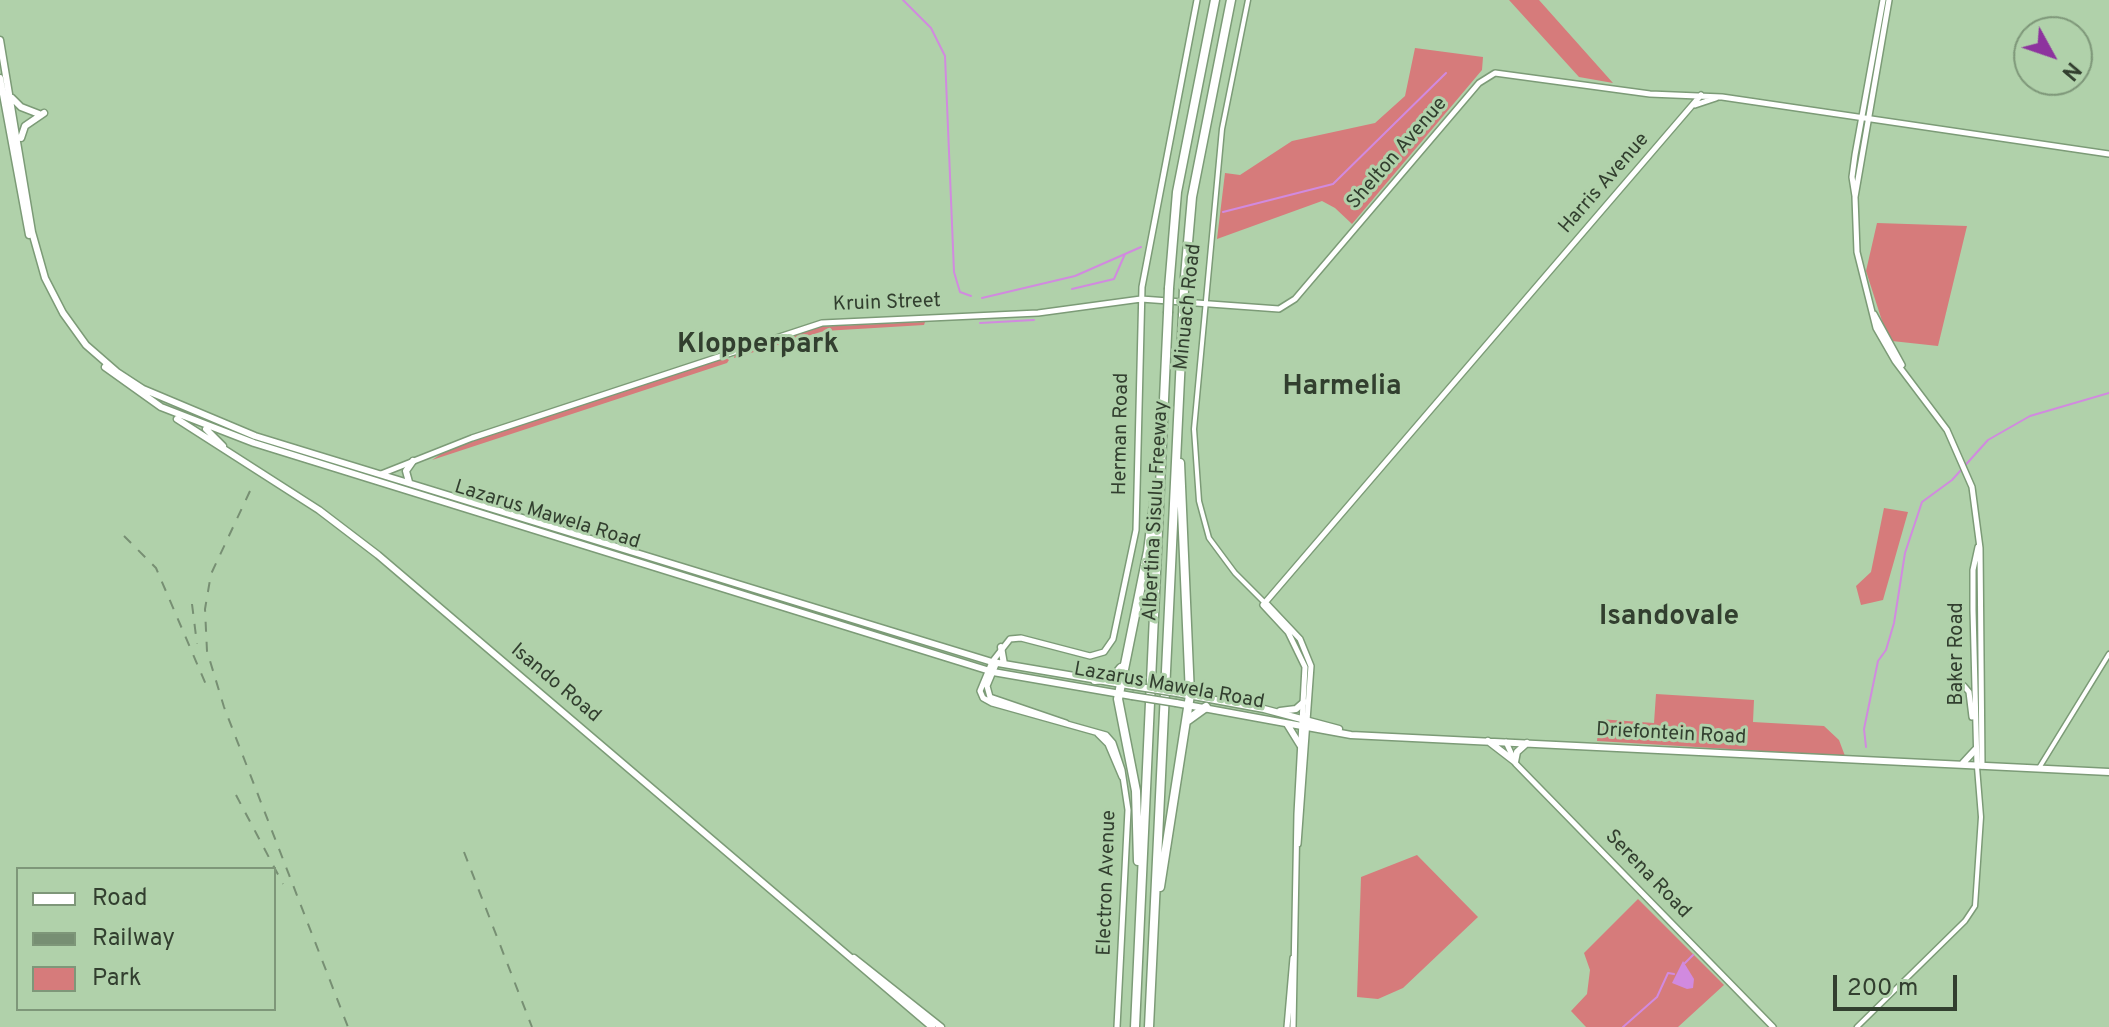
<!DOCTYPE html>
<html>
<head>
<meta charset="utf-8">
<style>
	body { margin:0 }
	#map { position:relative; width:2109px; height:1027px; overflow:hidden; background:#b0d1aa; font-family:Overpass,sans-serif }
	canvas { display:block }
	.legend { position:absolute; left:16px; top:867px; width:260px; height:144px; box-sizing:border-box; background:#b0d1aa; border:2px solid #7e9779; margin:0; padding:10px 14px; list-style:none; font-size:24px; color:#323f2f }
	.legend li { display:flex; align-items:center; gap:16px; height:40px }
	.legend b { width:40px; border:2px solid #7e9779 }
	.north { position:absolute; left:2013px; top:16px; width:80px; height:80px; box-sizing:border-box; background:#b0d1aa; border:2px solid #7e9779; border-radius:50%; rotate:130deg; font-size:22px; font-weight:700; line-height:32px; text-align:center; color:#323f2f }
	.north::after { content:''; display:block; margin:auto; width:28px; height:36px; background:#8d339e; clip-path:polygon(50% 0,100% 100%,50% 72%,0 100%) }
	.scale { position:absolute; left:1833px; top:975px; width:124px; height:36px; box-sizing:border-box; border:4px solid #323f2f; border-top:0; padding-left:10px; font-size:24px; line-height:28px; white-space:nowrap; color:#323f2f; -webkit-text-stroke:6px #b0d1aa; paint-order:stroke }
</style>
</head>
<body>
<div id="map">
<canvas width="2109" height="1027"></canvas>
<ul class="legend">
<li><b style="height:10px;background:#fff"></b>Road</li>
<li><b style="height:10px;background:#778f73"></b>Railway</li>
<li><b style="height:22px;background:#d67b7b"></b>Park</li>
</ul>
<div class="north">N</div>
<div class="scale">200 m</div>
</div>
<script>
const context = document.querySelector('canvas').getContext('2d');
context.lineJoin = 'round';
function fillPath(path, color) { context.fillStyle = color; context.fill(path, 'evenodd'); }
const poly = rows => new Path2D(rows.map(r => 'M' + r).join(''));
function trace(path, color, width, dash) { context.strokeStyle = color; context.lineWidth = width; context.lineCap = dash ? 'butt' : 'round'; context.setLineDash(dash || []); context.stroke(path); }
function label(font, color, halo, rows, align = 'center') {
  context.font = font + ' Overpass,sans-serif'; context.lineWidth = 6; context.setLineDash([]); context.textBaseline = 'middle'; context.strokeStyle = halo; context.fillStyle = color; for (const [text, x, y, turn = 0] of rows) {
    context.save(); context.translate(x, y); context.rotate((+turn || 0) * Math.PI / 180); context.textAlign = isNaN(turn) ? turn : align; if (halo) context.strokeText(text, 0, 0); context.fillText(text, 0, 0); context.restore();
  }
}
const green = poly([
	[1509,0,1539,0,1613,83,1579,77],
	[1415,48,1483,57,1482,70,1352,224,1335,208,1322,201,1217,239,1225,173,1240,175,1292,141,1375,123,1405,96],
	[1877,223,1967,226,1938,346,1892,341,1883,324,1866,271],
	[925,322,924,325,824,331,734,358,735,354,815,327],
	[724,357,729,360,727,363,432,460,447,450],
	[1884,508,1908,512,1883,600,1861,605,1856,586,1871,572],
	[1656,694,1754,700,1753,722,1824,726,1839,740,1845,756,1597,741,1599,719,1654,723],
	[1417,855,1478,917,1403,988,1378,999,1357,997,1361,877],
	[1638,899,1724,985,1678,1027,1586,1027,1571,1011,1587,994,1590,970,1584,953]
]);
const water = poly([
	[1683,961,1694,979,1693,988,1687,989,1672,983]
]);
const stream = poly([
	[903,0,931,28,945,56,954,272,960,292,971,296],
	[1223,212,1333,184,1446,73],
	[1072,289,1114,279,1125,254],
	[982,298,1075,276,1141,247],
	[980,323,1034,320],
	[1866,747,1864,729,1878,661,1886,650,1894,623,1905,553,1922,502,1952,480,1988,440,2030,416,2109,393],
	[1685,963,1693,955],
	[1623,1027,1657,997,1668,973,1674,974]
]);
const tertiary = poly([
	[1248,0,1222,129,1194,429,1199,501,1209,538,1235,573,1265,603],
	[2039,768,2109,654],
	[1857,1027,1965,921,1975,906,1981,817,1977,767]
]);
const secondary = poly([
	[1889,0,1855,197,1857,252,1876,328,1895,361,1947,430,1972,487,1980,548,1982,766],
	[1695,105,1716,98],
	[1855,196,1852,177,1855,155,1883,0],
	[1874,314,1902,365],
	[381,474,472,438,822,323,1038,313,1141,299,1279,309,1295,299,1479,83,1495,73,1650,94,1722,97,2109,154],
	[1266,603,1300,639,1311,666,1298,844],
	[997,662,987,686,990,697,1066,723],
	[1964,686,1969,692,1972,717],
	[1098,734,1108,744,1122,777],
	[1506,742,1516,764,1773,1027],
	[1977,766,1973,610,1973,570,1978,547],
	[1117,1027,1128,810,1122,770,1113,743,1106,735,992,703,983,698,980,691,992,662,1010,639,1021,638,1090,656,1104,652,1113,639,1136,530,1142,287,1197,0],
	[1287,1027,1293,958],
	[1293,1027,1297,814,1305,667,1288,632,1263,605,1701,95]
]);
const primary = poly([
	[0,40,32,232,45,278,63,313,86,345,117,372,143,389,255,436,992,662,1133,686],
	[0,78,29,235],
	[12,98,21,107,39,114],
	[21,138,25,126,44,113],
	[105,367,161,407,254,443,993,672,1132,696],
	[177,419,319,510,378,555,932,1027],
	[206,429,223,446],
	[409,482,406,471,413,461],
	[1001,647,1004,664],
	[1177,693,1264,709,1339,729],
	[1176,703,1351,735,2109,772],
	[1280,711,1296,709,1304,702],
	[1287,724,1300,745],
	[1488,741,1514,761],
	[1515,762,1517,752,1527,743],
	[1963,763,1975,750],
	[854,958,941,1027]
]);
const motorway = poly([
	[1169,288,1177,192,1215,0],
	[1184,288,1192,197,1231,0],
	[1095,680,1113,678,1121,668],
	[1188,720,1206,707],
	[1138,861,1136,791,1118,699,1148,551,1156,489],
	[1160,887,1190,695,1180,463],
	[1135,1027,1168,313],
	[1149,1027,1183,315]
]);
const rail = poly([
	[250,491,211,574,205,609,207,651,224,707,348,1027],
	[124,536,156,568,207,687],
	[192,604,197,644],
	[236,795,283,884],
	[464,852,532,1027]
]);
const primaryBridge = poly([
	[1133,686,1177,693],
	[1132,696,1176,703]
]);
const motorwayBridge = poly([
	[1168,313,1169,288],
	[1183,315,1184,288]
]);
const streetNames = [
	["Shelton Avenue",1398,154,-49],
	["Harris Avenue",1605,184,-49],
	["Kruin Street",887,304,-2],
	["Minuach Road",1189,307,-84],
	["Herman Road",1122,434,-89],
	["Albertina Sisulu Freeway",1157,511,-87],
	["Lazarus Mawela Road",547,516,17],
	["Baker Road",1958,654,-90],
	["Isando Road",555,684,40],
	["Lazarus Mawela Road",1169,687,10],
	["Driefontein Road",1671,735,3],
	["Serena Road",1647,875,46],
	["Electron Avenue",1108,883,-88]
];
const districtNames = [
	["Klopperpark",758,346],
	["Harmelia",1342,388],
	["Isandovale",1669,618]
];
fillPath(green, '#d67b7b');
fillPath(water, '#d18adf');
trace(stream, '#d18adf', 2);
trace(tertiary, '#7c9b77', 7);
trace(secondary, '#7c9b77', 8);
trace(primary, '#7c9b77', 9);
trace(motorway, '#7c9b77', 11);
trace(tertiary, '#fff', 4);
trace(secondary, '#fff', 5);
trace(primary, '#fff', 6);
trace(motorway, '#fff', 8);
trace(rail, '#778f73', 2, [10, 10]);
trace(primaryBridge, '#7c9b77', 9, []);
trace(motorwayBridge, '#7c9b77', 11, []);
trace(primaryBridge, '#fff', 6);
trace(motorwayBridge, '#fff', 8);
label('20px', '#323f2f', '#b0d1aa', streetNames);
label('bold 28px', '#323f2f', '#b0d1aa', districtNames);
</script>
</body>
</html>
